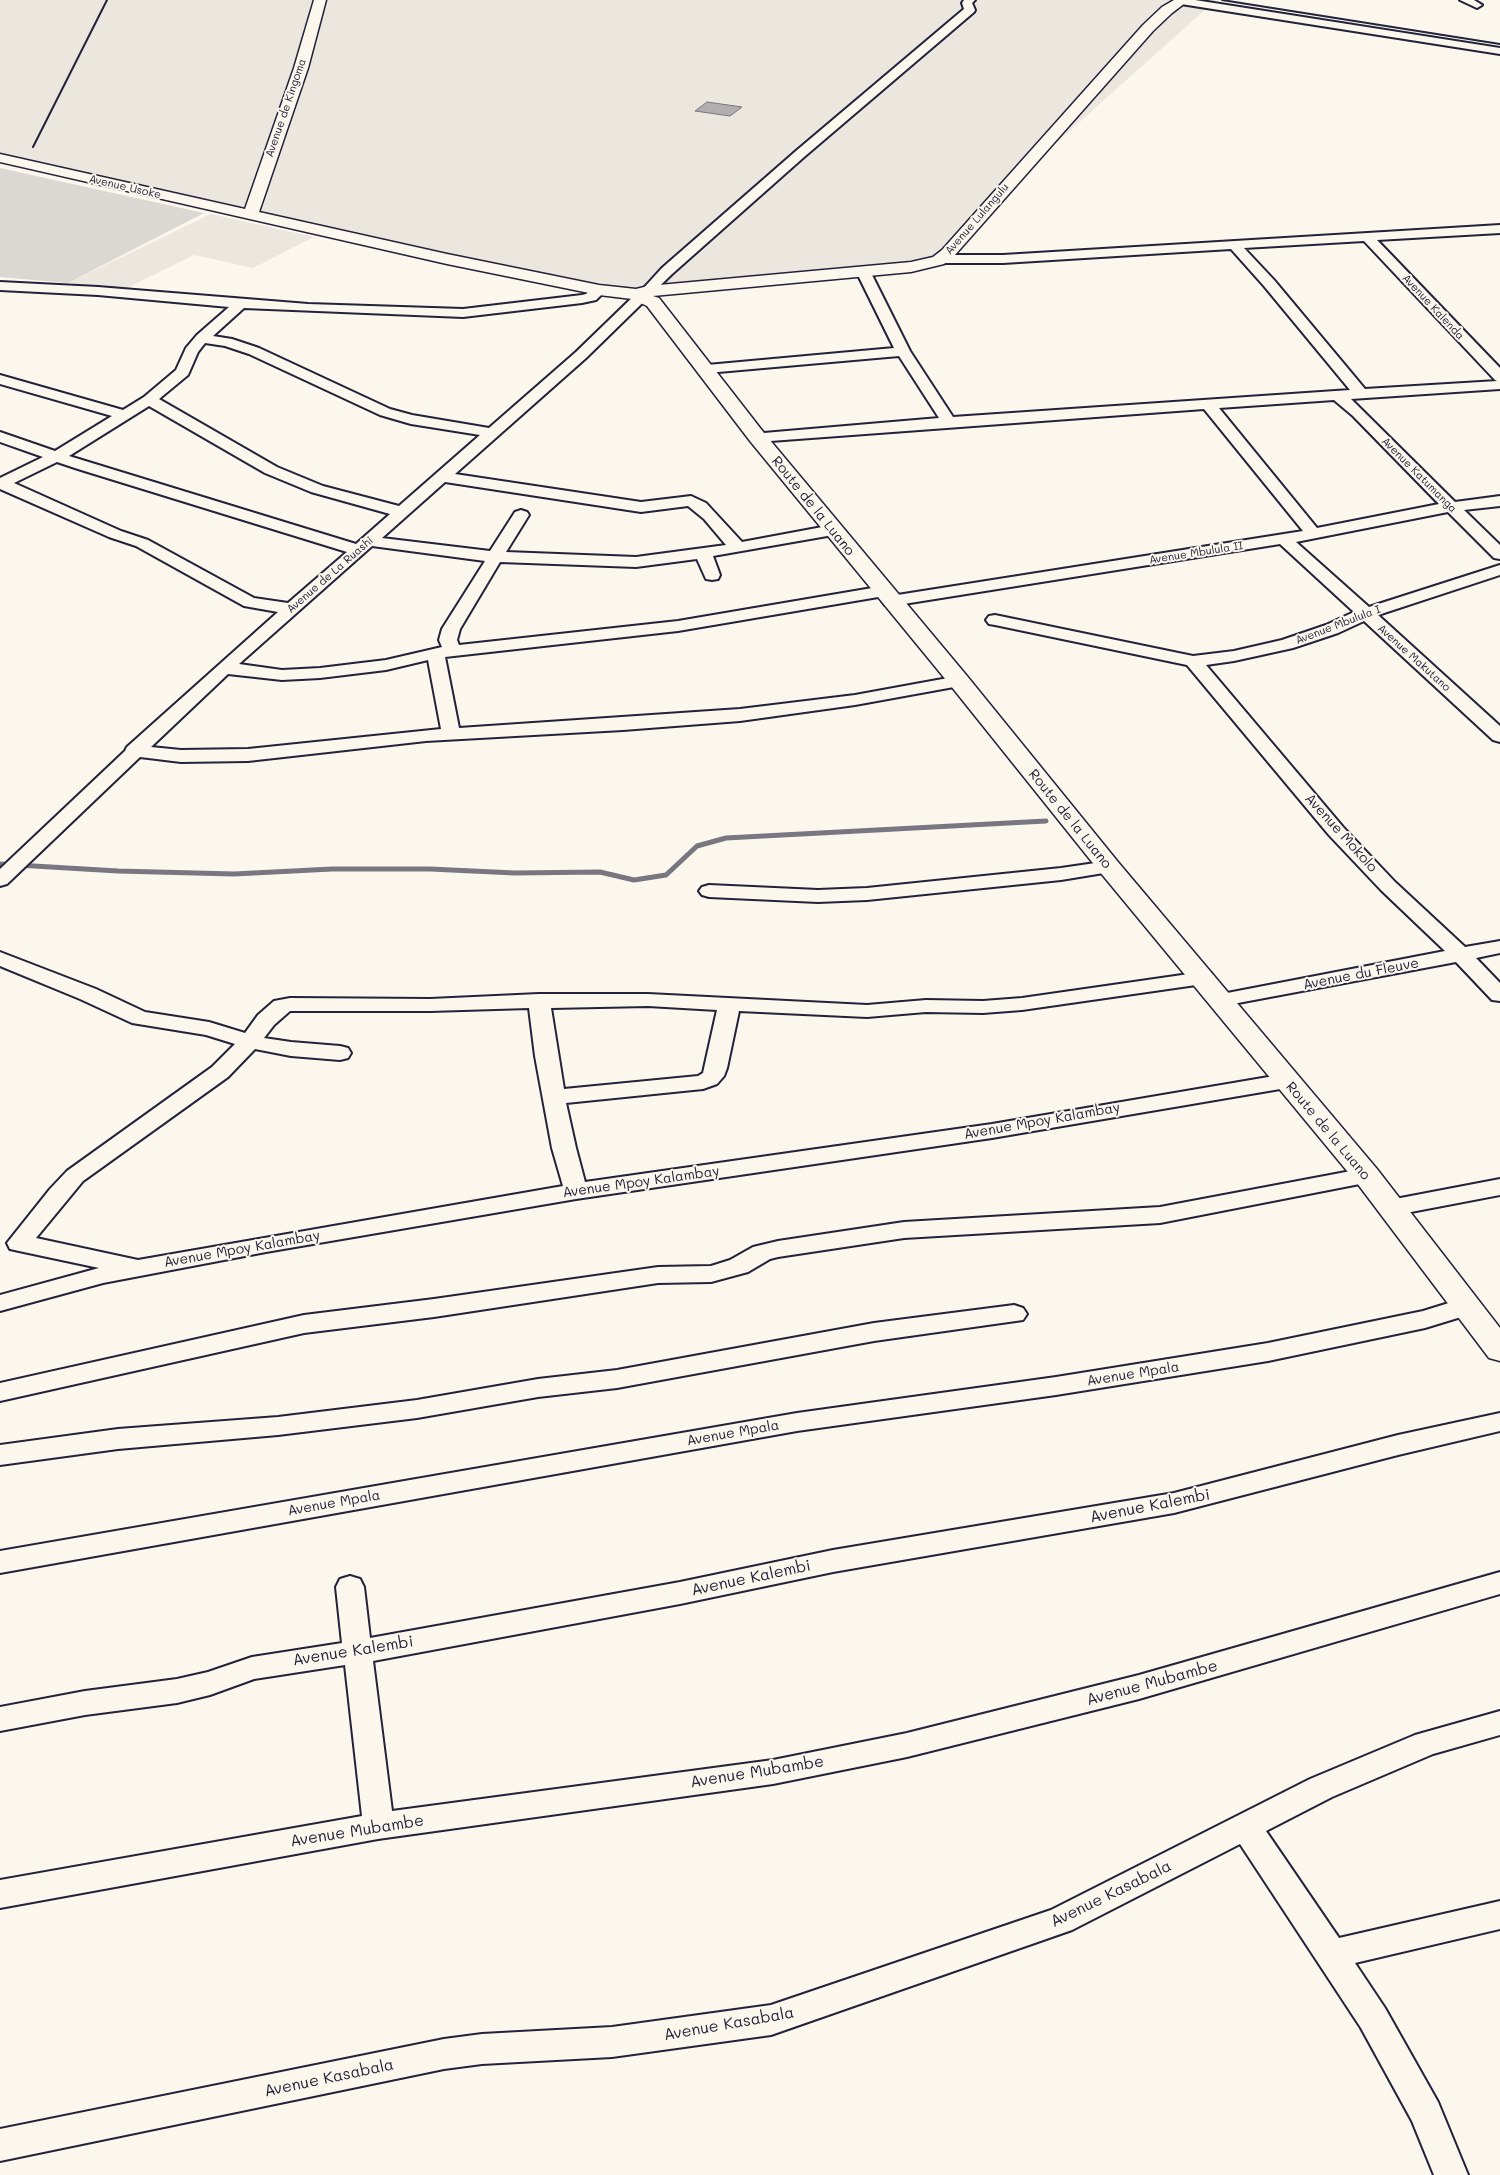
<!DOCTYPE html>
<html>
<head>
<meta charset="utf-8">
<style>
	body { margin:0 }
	canvas { display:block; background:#fbf7ec }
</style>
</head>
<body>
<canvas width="1500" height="2175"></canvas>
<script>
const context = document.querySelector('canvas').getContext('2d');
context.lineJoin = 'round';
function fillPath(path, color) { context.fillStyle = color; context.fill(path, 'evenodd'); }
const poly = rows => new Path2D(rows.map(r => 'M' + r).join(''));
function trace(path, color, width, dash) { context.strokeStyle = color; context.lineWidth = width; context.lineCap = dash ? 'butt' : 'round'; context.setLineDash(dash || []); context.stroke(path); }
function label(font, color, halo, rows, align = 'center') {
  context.font = font + ' Mali,sans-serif'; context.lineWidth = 4; context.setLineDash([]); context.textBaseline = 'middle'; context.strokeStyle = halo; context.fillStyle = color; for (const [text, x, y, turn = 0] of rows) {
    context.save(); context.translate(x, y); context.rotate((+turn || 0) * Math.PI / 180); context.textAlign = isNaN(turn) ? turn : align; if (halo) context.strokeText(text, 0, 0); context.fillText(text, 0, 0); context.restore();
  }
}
const built = poly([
	[0,0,1216,0,1009,185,996,203,916,272,602,296,0,155],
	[211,214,314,237,253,268,194,255,125,289,68,283]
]);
const green = poly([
	[0,168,204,213,68,283,0,277]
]);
const water = poly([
	[707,102,742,107,730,116,695,111,707,102]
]);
const stream = poly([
	[0,864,118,871,234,874,332,869,430,869,515,873,600,872,634,880,666,875,697,846,726,838,1046,821]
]);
const minor = poly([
	[964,0,975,0,972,3,975,10,974,12,804,157,672,274,586,358,455,474,641,502,691,496,706,503,742,542,833,525,839,527,841,530,839,533,833,535,713,556,720,575,718,579,712,580,706,579,697,559,636,567,500,562,460,629,457,640,459,645,678,621,884,586,890,587,892,591,890,595,678,631,445,657,459,728,740,709,855,695,959,676,965,677,968,681,965,685,855,705,740,721,623,730,426,741,248,761,181,762,140,757,7,884,0,886,0,869,125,751,127,747,278,612,244,606,136,546,109,537,0,489,0,478,43,457,0,442,0,432,55,451,112,416,0,384,0,375,123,410,144,397,176,370,186,348,197,335,229,307,98,295,0,290,0,282,98,287,308,304,463,309,582,295,586,294,594,287,604,287,606,290,596,300,582,303,463,317,244,308,213,336,232,339,259,348,390,409,412,415,489,428,576,352,638,292,641,291,662,268,796,151,964,9,962,3,964,0],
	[205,343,225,346,249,354,380,415,411,424,480,435,399,506,323,486,277,467,159,399,188,375,198,352,205,343],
	[149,406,265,473,311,492,390,514,356,544,69,456,149,406],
	[57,462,78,469,347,552,288,603,254,598,148,540,121,531,14,483,57,462],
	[445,482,641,512,688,506,704,519,726,545,636,557,506,552,529,515,527,512,521,510,515,512,490,551,382,538,445,482],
	[372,546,485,561,442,629,439,640,442,647,386,660,320,668,282,670,239,664,372,546],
	[428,660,441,729,248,749,181,750,151,747,228,674,282,680,320,678,386,670,428,660],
	[1176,0,1195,0,1500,48,1500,54,1181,4,1177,3,1176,0],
	[1460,0,1474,0,1482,5,1477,8,1460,0],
	[1500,225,1500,233,1377,240,1500,368,1500,389,1351,399,1455,502,1500,496,1500,506,1464,510,1500,545,1500,559,1494,558,1448,512,1296,542,1369,607,1500,565,1500,575,1378,615,1500,726,1500,742,1493,740,1364,621,1338,633,1293,648,1234,661,1206,665,1343,827,1395,882,1465,947,1500,941,1500,953,1476,958,1500,983,1500,1001,1492,1000,1456,962,1222,1006,1214,1005,1211,1000,1214,995,1222,994,1445,951,1381,890,1329,835,1187,665,995,625,989,624,986,620,989,616,995,615,1193,656,1234,651,1282,640,1326,625,1354,612,1280,544,891,606,885,605,882,601,885,597,891,596,1303,531,1204,409,757,442,752,440,749,437,752,434,939,418,899,356,707,373,702,372,700,369,702,366,707,365,894,348,856,271,863,267,870,271,910,351,953,417,1350,390,1264,286,1231,249,1003,263,941,263,934,259,941,255,1003,255,1500,225],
	[1364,241,1495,380,1497,381,1365,389,1274,280,1244,248,1364,241],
	[1334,400,1353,416,1439,504,1317,528,1219,408,1334,400],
	[1109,861,1116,863,1119,867,1116,871,1061,880,867,900,818,902,709,897,702,895,699,891,702,887,709,885,818,890,867,888,1061,868,1109,861],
	[0,952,96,989,145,1012,209,1022,245,1033,258,1015,274,1001,290,998,430,999,539,994,648,994,867,1005,926,1000,983,1001,1022,998,1203,972,1211,973,1214,978,1211,983,1203,984,1022,1010,983,1013,926,1012,867,1017,739,1011,727,1068,724,1076,717,1084,703,1089,566,1103,576,1148,585,1182,992,1124,1286,1074,1294,1076,1297,1081,1294,1086,1286,1088,992,1138,576,1199,266,1252,103,1283,0,1311,0,1295,99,1268,19,1251,10,1249,7,1243,50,1189,67,1171,212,1067,235,1044,206,1035,132,1023,80,999,0,966,0,952],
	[648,1006,717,1010,703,1073,698,1076,564,1089,551,1008,648,1006],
	[529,1008,535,1056,552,1148,563,1186,138,1260,36,1238,83,1181,228,1077,255,1049,291,1056,340,1060,348,1058,351,1053,348,1048,340,1046,291,1042,264,1038,274,1025,290,1011,430,1011,529,1008],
	[1367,1168,1375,1171,1379,1176,1375,1181,1160,1223,904,1238,778,1257,770,1259,748,1272,711,1282,658,1283,434,1317,304,1333,0,1401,0,1383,304,1315,434,1299,658,1267,711,1266,730,1260,753,1247,778,1241,904,1222,1160,1207,1367,1168],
	[1500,1179,1500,1195,1390,1216,1382,1213,1378,1208,1382,1203,1390,1200,1500,1179],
	[1465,1298,1474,1301,1477,1307,1474,1313,1425,1328,1268,1361,1056,1395,797,1431,0,1573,0,1551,797,1413,1056,1377,1268,1343,1423,1311,1465,1298],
	[1014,1305,1023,1308,1027,1314,1023,1320,874,1341,617,1388,538,1397,417,1418,278,1435,118,1449,0,1465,0,1445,118,1429,278,1417,417,1400,538,1379,617,1370,874,1323,1014,1305],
	[1500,1413,1500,1431,1398,1455,1174,1513,833,1572,680,1604,373,1661,392,1811,773,1760,907,1733,1139,1675,1500,1572,1500,1594,1139,1699,907,1757,773,1784,378,1839,0,1908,0,1880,362,1816,345,1665,254,1679,210,1695,177,1703,85,1715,0,1731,0,1707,85,1691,177,1679,208,1672,252,1657,342,1643,336,1587,340,1579,350,1576,360,1579,364,1587,370,1638,680,1582,833,1550,1174,1493,1398,1435,1500,1413],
	[1500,1711,1500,1735,1433,1754,1332,1797,1266,1831,1339,1938,1500,1901,1500,1929,1355,1963,1385,2008,1438,2102,1468,2175,1434,2175,1412,2121,1361,2028,1240,1844,1072,1930,771,2035,612,2057,482,2064,444,2069,0,2161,0,2129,444,2039,482,2034,612,2027,771,2005,1051,1910,1310,1779,1415,1735,1500,1711]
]);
const tertiary = poly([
	[314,0,326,0,308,68,259,212,447,254,599,285,636,289,648,286,911,262,933,257,942,250,1143,25,1162,7,1174,0,1189,0,1172,13,1153,31,954,256,944,264,911,272,653,296,659,298,764,433,967,676,1118,862,1377,1169,1500,1328,1500,1361,1489,1358,1357,1183,1100,872,951,686,750,441,647,306,632,299,599,295,447,264,0,162,0,154,245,209,294,68,314,0]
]);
const rail = poly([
	[1222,0,1500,44],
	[33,147,107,0]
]);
const farStreetnames = [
	["Avenue de Kingoma",286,108,-71],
	["Avenue Usoke",125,187,13],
	["Avenue Lulangulu",977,219,-49],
	["Avenue Kalenda",1433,307,47],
	["Avenue Katumanga",1419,475,45],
	["Avenue Mbulula II",1196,553,-9],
	["Avenue de La Ruashi",330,575,-41],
	["Avenue Mbulula I",1338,625,-21],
	["Avenue Makutano",1414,658,42]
];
const streetNames = [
	["Route de la Luano",813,506,51],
	["Route de la Luano",1070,819,51],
	["Avenue Mokolo",1341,833,48],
	["Avenue du Fleuve",1361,974,-11],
	["Avenue Mpoy Kalambay",1042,1121,-10],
	["Route de la Luano",1328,1131,50],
	["Avenue Mpoy Kalambay",641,1182,-8],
	["Avenue Mpoy Kalambay",242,1249,-10],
	["Avenue Mpala",1133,1374,-9],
	["Avenue Mpala",733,1433,-10],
	["Avenue Mpala",334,1503,-10]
];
const nearStreetnames = [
	["Avenue Kalembi",1150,1506,-11],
	["Avenue Kalembi",751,1578,-12],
	["Avenue Kalembi",353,1651,-9],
	["Avenue Mubambe",1152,1683,-15],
	["Avenue Mubambe",757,1772,-9],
	["Avenue Mubambe",357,1831,-9],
	["Avenue Kasabala",1111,1894,-26],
	["Avenue Kasabala",729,2024,-10],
	["Avenue Kasabala",329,2078,-12]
];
fillPath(built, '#ebe7df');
fillPath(green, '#dbd8d3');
fillPath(water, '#b1aeb0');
trace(water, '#787681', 1);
trace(stream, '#787681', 5);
trace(minor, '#22223b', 4);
trace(tertiary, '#22223b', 3);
fillPath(minor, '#fbf7ec');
fillPath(tertiary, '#fbf7ec');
trace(rail, '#22223b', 2);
label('11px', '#22223b', '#fbf7ec', farStreetnames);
label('14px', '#22223b', '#fbf7ec', streetNames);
label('16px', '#22223b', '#fbf7ec', nearStreetnames);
</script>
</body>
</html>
